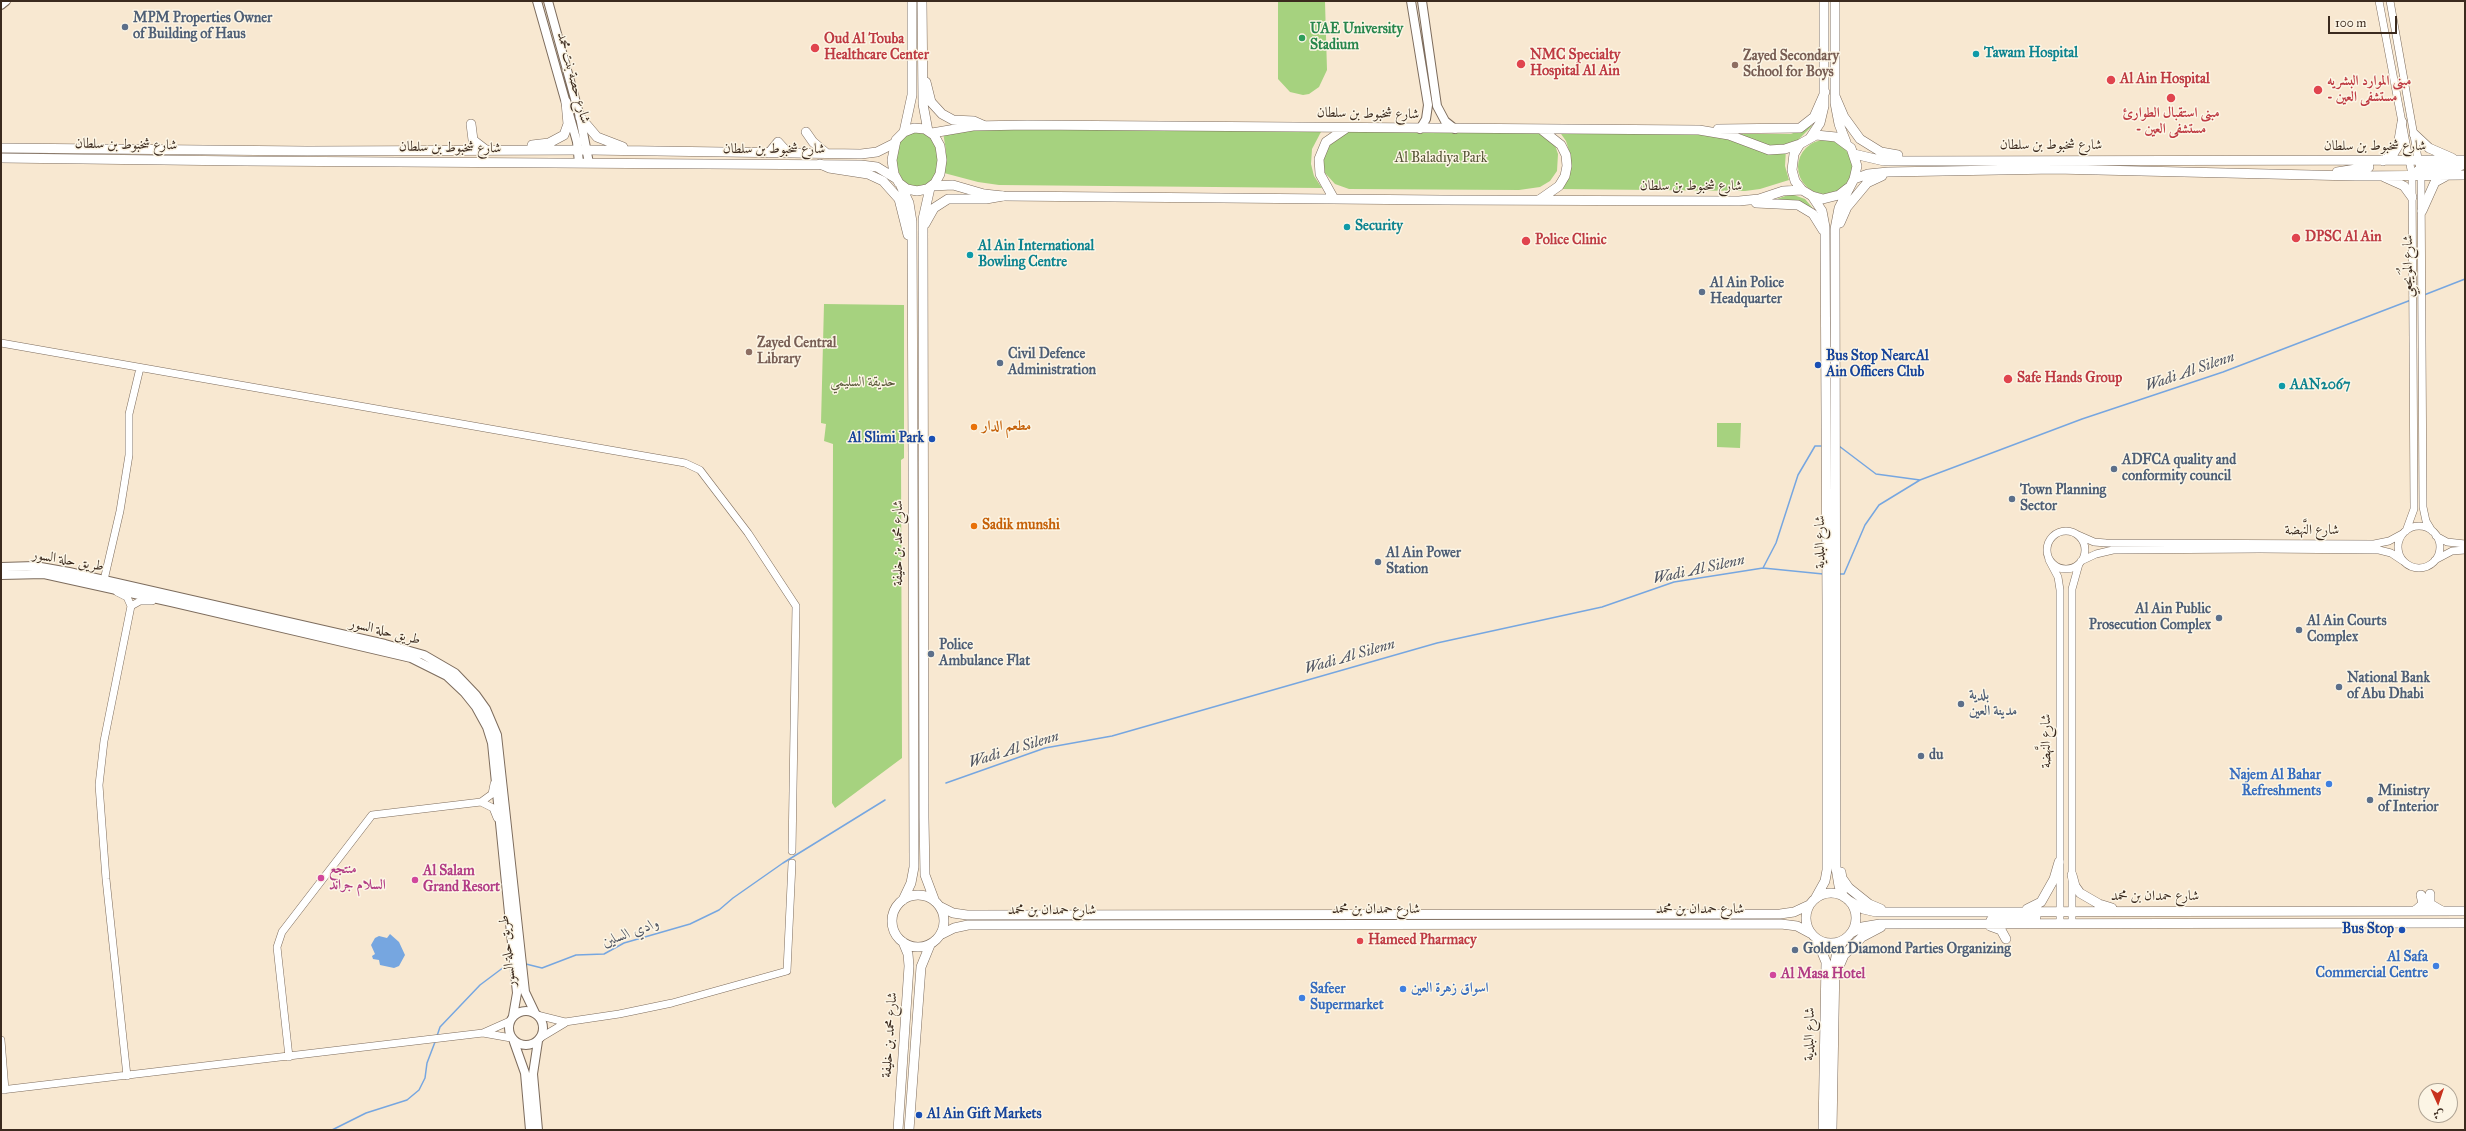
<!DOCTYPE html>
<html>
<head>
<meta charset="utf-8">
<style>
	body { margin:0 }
	#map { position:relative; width:2466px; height:1131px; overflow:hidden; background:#f8e8d1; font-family:"IM FELL Great Primer",Amiri,serif }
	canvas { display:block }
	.frame { position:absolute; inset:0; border:2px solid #3b2a1e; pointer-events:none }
	.north { position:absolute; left:2418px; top:1083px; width:40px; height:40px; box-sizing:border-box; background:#fcf5e5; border:1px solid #afa495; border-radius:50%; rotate:177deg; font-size:11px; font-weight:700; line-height:16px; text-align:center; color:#3b2a1e }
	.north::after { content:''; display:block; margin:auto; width:14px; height:18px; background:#c8321e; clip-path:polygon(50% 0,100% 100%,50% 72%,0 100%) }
	.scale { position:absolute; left:2328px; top:16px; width:69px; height:18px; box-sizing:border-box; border:2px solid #3b2a1e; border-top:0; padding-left:5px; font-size:12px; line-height:14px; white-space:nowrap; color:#3b2a1e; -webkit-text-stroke:3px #fcf5e5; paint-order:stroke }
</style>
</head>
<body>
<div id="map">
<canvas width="2466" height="1131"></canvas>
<div class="frame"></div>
<div class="north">ش</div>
<div class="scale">100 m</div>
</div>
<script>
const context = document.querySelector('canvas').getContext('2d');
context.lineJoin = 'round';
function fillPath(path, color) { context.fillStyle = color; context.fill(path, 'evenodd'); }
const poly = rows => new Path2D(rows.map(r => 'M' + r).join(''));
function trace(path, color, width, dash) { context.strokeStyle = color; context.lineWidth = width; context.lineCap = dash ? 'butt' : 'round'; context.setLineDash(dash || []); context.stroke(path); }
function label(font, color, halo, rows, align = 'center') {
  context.font = font + ' "IM FELL Great Primer",Amiri,serif'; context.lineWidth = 3; context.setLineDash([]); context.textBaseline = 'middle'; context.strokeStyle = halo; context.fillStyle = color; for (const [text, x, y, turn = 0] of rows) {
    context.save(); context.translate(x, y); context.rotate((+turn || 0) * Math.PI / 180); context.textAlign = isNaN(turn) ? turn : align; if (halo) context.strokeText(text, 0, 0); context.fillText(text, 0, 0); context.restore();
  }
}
const green = poly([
	[1278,1,1325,2,1327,70,1319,87,1309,94,1303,95,1290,92,1278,79],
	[1813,125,1798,140,1786,145,1764,145,1740,134,1791,134],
	[968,127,1322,130,1312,149,1311,164,1314,176,1322,188,999,185,978,182,944,173,946,151,943,132],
	[915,130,931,135,939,153,936,177,927,186,913,188,902,181,896,164,900,138],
	[1521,130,1544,134,1555,145,1558,154,1557,171,1550,181,1540,187,1519,190,1349,189,1335,184,1325,173,1324,167,1323,151,1341,131],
	[1559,131,1696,131,1748,144,1786,149,1785,166,1789,180,1760,189,1745,191,1559,189,1570,154,1566,141],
	'1798 167a27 27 0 1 1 54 0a27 27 0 1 1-54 0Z',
	[1791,194,1805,199,1817,213,1793,200,1774,200],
	[824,304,904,305,904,458,901,460,902,758,835,808,832,803,833,444,824,441,826,424,821,423],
	[1717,423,1741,423,1740,448,1717,447]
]);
const water = poly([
	[390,934,399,942,405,955,399,966,394,968,380,965,379,960,373,959,372,956,375,954,371,945,375,938,379,936,387,938]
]);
const stream = poly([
	[2424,295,2465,279],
	[1839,446,1876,474,1920,480],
	[1763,568,1776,543,1798,475,1815,446,1823,446],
	[1839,574,1844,574,1865,525,1879,505,1920,480,2082,419,2223,372,2411,300],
	[946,783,1045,748,1112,736,1437,643,1602,607,1674,582,1763,568,1823,574],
	[526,964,542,968,576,955,604,954,624,943,690,924,719,910,733,898,783,863,885,800],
	[437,1036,440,1027,480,985,504,967,510,965],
	[332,1130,366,1113,407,1100,419,1090,425,1078,427,1063,435,1042]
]);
const tertiary = poly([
	[2379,1,2412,175,2414,509,2406,531],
	[2390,1,2421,175,2423,507,2426,521,2432,531],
	[1,343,610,450,685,463,700,470,748,533,796,606,792,851],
	'2398 547a21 21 0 1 1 42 0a21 21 0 1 1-42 0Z',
	'2047 550a19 19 0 1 1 38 0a19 19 0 1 1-38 0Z',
	[2078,535,2094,542,2106,543,2374,544,2389,541,2402,534],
	[2436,536,2447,542,2465,544],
	[2049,560,2058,577,2060,590,2060,924],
	[2435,560,2452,551,2465,550],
	[2081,561,2096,554,2113,550,2260,549,2379,550,2391,553,2403,561],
	[104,580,120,511,129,455,129,414,140,368],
	[117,592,127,597,131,606,104,741,99,785,106,879,127,1076],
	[131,606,140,601,152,601],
	[481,802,493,808,497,818],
	[2072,924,2072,589,2079,564],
	[537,1015,565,1022,619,1014,672,1003,787,971,792,863],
	[483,1033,511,1038],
	[540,1038,565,1023],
	[1,1040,5,1090],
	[289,1057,277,947,282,932,372,815,481,802,492,794,494,784],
	[1,1090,483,1033,510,1021]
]);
const secondary = poly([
	[537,1,577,142,579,163],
	[548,1,580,117,589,163],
	[1411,1,1428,105,1426,119,1420,129],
	[1422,1,1437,106,1445,121,1455,129],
	[1,5,6,1],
	[1,567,35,566,69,572,385,644,424,655,455,673,476,695,486,709,497,735,525,992,535,1013],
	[1,575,44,574,171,602,411,658,447,676,464,692,476,707,487,727,492,743,517,993,513,1016],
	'509 1028a17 17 0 1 1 34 0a17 17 0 1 1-34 0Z',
	[514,1042,525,1073,530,1130],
	[538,1130,533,1074,538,1041]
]);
const primary = poly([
	[1835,1,1835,103,1839,124,1846,142],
	[1835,96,1844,117,1860,139,1881,152,1898,155],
	[580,117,597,137,623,147],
	[471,124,473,140,486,150],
	[1718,129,1800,128,1814,117,1825,92],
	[806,132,813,142,826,153],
	[932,133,973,126,1027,125,1699,130,1729,135,1769,150,1785,149,1800,144],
	[2414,134,2429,148,2452,158],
	[1810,138,1820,123,1824,106,1824,1],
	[532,145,549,143,564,135,568,124,566,102],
	[1,148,307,151,588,150,861,154,877,152,895,143],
	[769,153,778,142,788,153],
	[1854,154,1884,161,2465,160],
	[1,158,244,161,861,165,877,167,895,178],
	[2383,161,2393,154,2398,146,2402,122],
	[2337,172,2369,167],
	[2412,175,2420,169,2457,167,2465,164],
	[2384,177,2404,186,2412,197],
	[1854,179,1868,174,1888,172,2055,169,2355,176,2465,175],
	[932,186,953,185,984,194,1003,196,1442,200,1739,201,1759,199,1783,191,1802,190],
	[1812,196,1822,211,1825,227,1827,604,1827,870,1825,881,1815,899],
	[1334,199,1320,174,1319,159,1326,142,1345,129],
	[1539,200,1559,186,1565,176,1567,166,1566,155,1561,145,1542,130],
	[1756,203,1798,205,1813,214,1823,230],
	[2422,211,2435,182,2446,176],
	[1840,223,1847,207,1867,183,1882,176],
	[1841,872,1842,878,1849,888,1869,904,1881,909],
	[2072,875,2075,886,2080,893,2099,904,2112,908],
	'1806 918a25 25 0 1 1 50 0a25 25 0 1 1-50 0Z',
	[2430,894,2430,904,2442,911],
	[1844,897,1839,886,1836,868,1835,229,1839,208,1854,179,1857,166,1851,148,1836,137,1816,135,1800,144,1794,154,1792,170,1795,181,1802,190,1812,196,1823,199,1839,195,1848,188],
	[1848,900,1863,909,1876,912,2465,911],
	[941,907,953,913,967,915,1780,914,1794,912,1809,905],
	[2027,909,2041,902,2054,879,2059,862],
	[2415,911,2423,904,2421,895],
	[1991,920,2002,918,2036,917],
	[1990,926,2001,930,2006,939],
	[1851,933,1862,927,1880,924,2465,923],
	[942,934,954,928,968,925,1781,924,1797,926,1810,933],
	[1817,940,1826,962,1823,1130],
	[1838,969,1844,955,1862,937,1881,927],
	[1832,1130,1835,962,1837,951,1844,940]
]);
const trunk = poly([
	[922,1,923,104,928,131],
	[926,82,931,102,942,114,953,120,974,121,983,125],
	[914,128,925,129,934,135,940,146,942,160,940,174,935,183,927,189,917,191,907,189,899,183,894,174,892,160,896,140,904,132,914,128],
	[904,132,912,95,912,1],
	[820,164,829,168,868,174,883,181,899,199,908,235],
	[901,186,909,203,912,222,913,460,914,867,911,883,903,900],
	[930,188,923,219,924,818,925,875,934,899],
	[925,224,934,208,948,199,986,199,1003,196],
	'892 921a26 26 0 1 1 52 0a26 26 0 1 1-52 0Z',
	[898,1130,909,966,908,954,903,942],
	[909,1130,921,967,930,945]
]);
const markers = [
	[125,27,4,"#5c6f8a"],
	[1302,38,4,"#2e9e5b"],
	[815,48,5,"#e0444e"],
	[1976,54,4,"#0f9aa8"],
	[1521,64,5,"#e0444e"],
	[1735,65,4,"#8d6e63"],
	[2111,80,5,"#e0444e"],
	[2318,90,5,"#e0444e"],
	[2171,98,5,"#e0444e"],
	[1347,227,4,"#0f9aa8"],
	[2296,238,5,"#e0444e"],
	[1526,241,5,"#e0444e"],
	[970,255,4,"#0f9aa8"],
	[1702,292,4,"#5c6f8a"],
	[749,352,4,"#8d6e63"],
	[1000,363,4,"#5c6f8a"],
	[1818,365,4,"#1a4fb4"],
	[2008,379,5,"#e0444e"],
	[2282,386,4,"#0f9aa8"],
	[974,427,4,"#e8710a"],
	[932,439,4,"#1a4fb4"],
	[2114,469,4,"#5c6f8a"],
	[2012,499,4,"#5c6f8a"],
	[974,526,4,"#e8710a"],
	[1378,562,4,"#5c6f8a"],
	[2219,618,4,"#5c6f8a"],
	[2299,630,4,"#5c6f8a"],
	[931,654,4,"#5c6f8a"],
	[2339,687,4,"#5c6f8a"],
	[1961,704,4,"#5c6f8a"],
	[1921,756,4,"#5c6f8a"],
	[2329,784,4,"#3f7fe0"],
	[2370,800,4,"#5c6f8a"],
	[321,878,4,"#d1479c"],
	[415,880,4,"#d1479c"],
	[2402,930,4,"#1a4fb4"],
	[1360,941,4,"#e0444e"],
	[1795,950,4,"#5c6f8a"],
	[2436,966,4,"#3f7fe0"],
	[1773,975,4,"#d1479c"],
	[1403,989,4,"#3f7fe0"],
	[1302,998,4,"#3f7fe0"],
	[919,1115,4,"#1a4fb4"]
];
const serviceNames = [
	["MPM Properties Owner",133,19],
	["of Building of Haus",133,35],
	["Al Ain Police",1710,284],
	["Headquarter",1710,300],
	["Civil Defence",1008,355],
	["Administration",1008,371],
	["ADFCA quality and",2122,461],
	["conformity council",2122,477],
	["Town Planning",2020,491],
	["Sector",2020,507],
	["Al Ain Power",1386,554],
	["Station",1386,570],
	["Al Ain Public",2211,610,"right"],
	["Prosecution Complex",2211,626,"right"],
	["Al Ain Courts",2307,622],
	["Complex",2307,638],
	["Police",939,646],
	["Ambulance Flat",939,662],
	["National Bank",2347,679],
	["of Abu Dhabi",2347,695],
	["بلدية",1969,696],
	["مدينة العين",1969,712],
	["du",1929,756],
	["Ministry",2378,792],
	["of Interior",2378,808],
	["Golden Diamond Parties Organizing",1803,950]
];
const leisureNames = [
	["UAE University",1310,30],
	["Stadium",1310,46]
];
const healthNames = [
	["Oud Al Touba",824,40],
	["Healthcare Center",824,56],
	["NMC Specialty",1530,56],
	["Hospital Al Ain",1530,72],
	["Al Ain Hospital",2120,80],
	["مبنى الموارد البشريه",2327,82],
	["- مستشفى العين",2327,98],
	["مبنى استقبال الطوارئ",2171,114,"center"],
	["- مستشفى العين",2171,130,"center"],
	["DPSC Al Ain",2305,238],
	["Police Clinic",1535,241],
	["Safe Hands Group",2017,379],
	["Hameed Pharmacy",1368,941]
];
const cultureNames = [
	["Tawam Hospital",1984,54],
	["Security",1355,227],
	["Al Ain International",978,247],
	["Bowling Centre",978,263],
	["AAN2067",2290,386]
];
const educationNames = [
	["Zayed Secondary",1743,57],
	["School for Boys",1743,73],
	["Zayed Central",757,344],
	["Library",757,360]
];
const streetNames = [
	["شارع حصة بنت محمد",573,78,75],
	["شارع شخبوط بن سلطان",1368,114,1],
	["شارع شخبوط بن سلطان",126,145,1],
	["شارع شخبوط بن سلطان",2051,146],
	["شارع شخبوط بن سلطان",2375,147],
	["شارع شخبوط بن سلطان",450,148,1],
	["شارع شخبوط بن سلطان",774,150],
	["شارع شخبوط بن سلطان",1691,187],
	["شارع المُوَيجعِي",2409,266,-90],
	["شارع النَّهضة",2312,531],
	["شارع البلدية",1821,542,-90],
	["شارع محمد بن خليفة",899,543,-90],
	["طريق حلة السور",68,561,10],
	["طريق حلة السور",385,632,14],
	["شارع النَّهضة",2047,741,-90],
	["شارع حمدان بن محمد",2155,897],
	["شارع حمدان بن محمد",1376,910],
	["شارع حمدان بن محمد",1700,910],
	["شارع حمدان بن محمد",1052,911],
	["طريق حلة السور",508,951,-96],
	["شارع البلدية",1810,1034,-89],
	["شارع محمد بن خليفة",890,1035,-86]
];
const parkNames = [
	["Al Baladiya Park",1441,159],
	["حديقة السليمي",863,383]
];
const transitNames = [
	["Bus Stop NearcAl",1826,357],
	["Ain Officers Club",1826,373],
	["Al Slimi Park",924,439,"right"],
	["Bus Stop",2394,930,"right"],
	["Al Ain Gift Markets",927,1115]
];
const foodNames = [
	["مطعم الدار",982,427],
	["Sadik munshi",982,526]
];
const shopNames = [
	["Najem Al Bahar",2321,776],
	["Refreshments",2321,792],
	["Al Safa",2428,958],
	["Commercial Centre",2428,974],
	["اسواق زهرة العين",1411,989,"left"],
	["Safeer",1310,990,"left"],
	["Supermarket",1310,1006,"left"]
];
const hotelNames = [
	["منتجع",329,870],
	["السلام جراند",329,886],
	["Al Salam",423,872],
	["Grand Resort",423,888],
	["Al Masa Hotel",1781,975]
];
const waterNames = [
	["Wadi Al Silenn",2190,372,-19],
	["Wadi Al Silenn",1699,570,-12],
	["Wadi Al Silenn",1350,657,-16],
	["Wadi Al Silenn",1014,750,-17],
	["وادي السلين",631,933,-20]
];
fillPath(green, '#a6d27f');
fillPath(water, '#76a6e0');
trace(stream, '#76a6e0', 1.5);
trace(tertiary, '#7d6c5d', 8);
trace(secondary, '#7d6c5d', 10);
trace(primary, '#7d6c5d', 10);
trace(trunk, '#7d6c5d', 10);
trace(tertiary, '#fff', 7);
trace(secondary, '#fff', 8);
trace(primary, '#fff', 9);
trace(trunk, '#fff', 9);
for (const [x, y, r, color] of markers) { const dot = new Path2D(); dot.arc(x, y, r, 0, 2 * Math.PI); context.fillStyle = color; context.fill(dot); trace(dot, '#fcf5e5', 1.5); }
label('bold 14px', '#4e5e75', '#fcf5e5', serviceNames, 'left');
label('bold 14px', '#27864d', '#fcf5e5', leisureNames, 'left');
label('bold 14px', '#be3a42', '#fcf5e5', healthNames, 'left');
label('bold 14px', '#0d838f', '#fcf5e5', cultureNames, 'left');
label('bold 14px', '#785e54', '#fcf5e5', educationNames, 'left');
label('14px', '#3b2a1e', '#fcf5e5', streetNames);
label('14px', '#565436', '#fcf5e5', parkNames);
label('bold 14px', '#164399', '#fcf5e5', transitNames, 'left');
label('bold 14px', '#c56008', '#fcf5e5', foodNames, 'left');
label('bold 14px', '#366cbe', '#fcf5e5', shopNames, 'right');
label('bold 14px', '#b23c85', '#fcf5e5', hotelNames, 'left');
label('italic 15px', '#505562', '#fcf5e5', waterNames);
</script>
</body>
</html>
